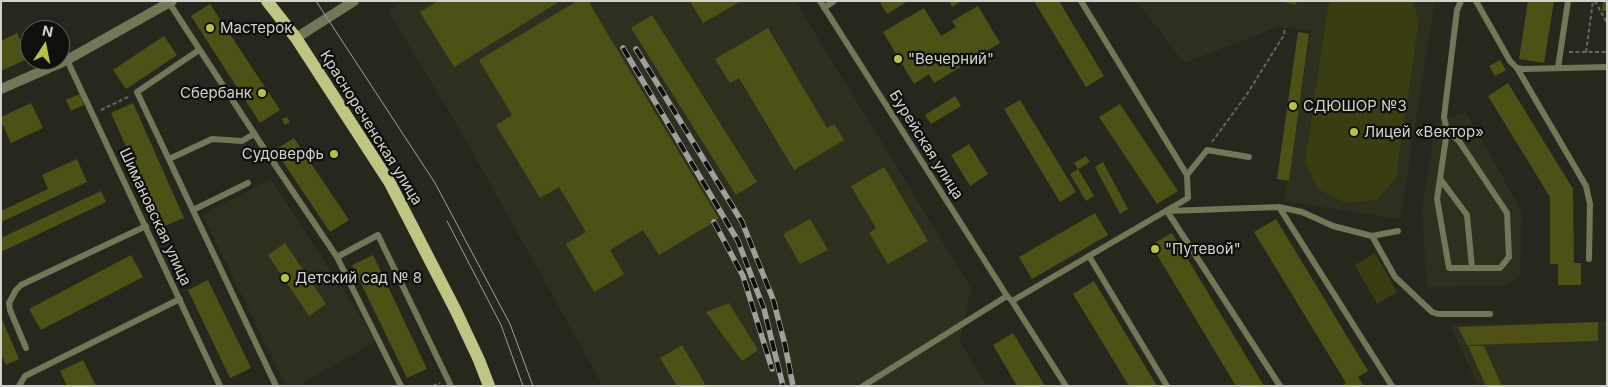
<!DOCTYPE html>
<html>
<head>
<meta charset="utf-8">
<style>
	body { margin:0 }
	#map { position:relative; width:1608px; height:387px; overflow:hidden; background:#26281d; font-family:Inter,sans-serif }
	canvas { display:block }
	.frame { position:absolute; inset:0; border:2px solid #d1d2cc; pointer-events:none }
	.north { position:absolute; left:20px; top:20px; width:50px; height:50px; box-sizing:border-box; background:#0f100b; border:1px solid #5d5e58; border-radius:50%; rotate:11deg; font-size:14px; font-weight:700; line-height:20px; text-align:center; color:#d1d2cc }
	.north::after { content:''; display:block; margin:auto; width:18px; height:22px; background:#b9c046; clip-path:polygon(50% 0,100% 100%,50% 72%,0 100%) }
</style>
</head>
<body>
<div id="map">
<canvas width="1608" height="387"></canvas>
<div class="frame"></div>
<div class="north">N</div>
</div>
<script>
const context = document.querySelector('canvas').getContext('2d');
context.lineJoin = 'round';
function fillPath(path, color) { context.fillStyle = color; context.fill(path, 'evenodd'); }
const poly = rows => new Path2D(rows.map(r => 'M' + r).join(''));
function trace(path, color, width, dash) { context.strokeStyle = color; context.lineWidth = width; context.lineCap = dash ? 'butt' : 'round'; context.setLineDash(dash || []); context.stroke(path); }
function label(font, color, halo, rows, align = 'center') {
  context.font = font + ' Inter,sans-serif'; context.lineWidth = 4.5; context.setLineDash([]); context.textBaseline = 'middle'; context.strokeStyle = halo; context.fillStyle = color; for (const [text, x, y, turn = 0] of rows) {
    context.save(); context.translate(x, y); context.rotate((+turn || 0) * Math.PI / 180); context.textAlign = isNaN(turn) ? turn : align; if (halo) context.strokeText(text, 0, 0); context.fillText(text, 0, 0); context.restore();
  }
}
const built = poly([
	[405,1,795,1,971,288,960,342,987,386,603,386,463,135,388,11],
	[1137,1,1435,1,1400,219,1284,201,1311,31,1280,26,1184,63],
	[1466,112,1522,212,1520,275,1505,286,1427,287,1422,210,1436,123],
	[271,179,376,341,297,386,286,386,203,215],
	[1607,322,1607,386,1478,386,1450,325]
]);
const green = poly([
	[1332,1,1412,1,1419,20,1396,177,1377,200,1346,203,1318,189,1305,163,1328,7],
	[1375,253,1397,292,1377,304,1355,265]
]);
const building = poly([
	[438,1,556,1,557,3,454,67,420,12],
	[577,1,588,1,719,219,659,255,643,230,610,250,624,274,594,292,566,244,586,232,559,187,540,198,496,125,512,115,479,60],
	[690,1,741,1,703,23],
	[879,1,908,1,887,14],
	[949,1,961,1,952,7],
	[1034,1,1059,1,1104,76,1086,87],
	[1280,1,1297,1,1296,5],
	[1528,1,1554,1,1544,63,1519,59],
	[1603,1,1607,1,1607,11,1602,11],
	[210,4,280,110,260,123,191,16],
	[978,6,1000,43,934,83,929,74,914,84,883,32,924,8,941,36,956,27,952,21],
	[652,15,757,182,736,195,631,28],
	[768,28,827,128,834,124,844,140,794,170,739,78,730,83,715,59],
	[1298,32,1309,34,1289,181,1277,179],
	[17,33,29,58,1,71,1,41],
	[164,36,177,55,126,89,113,70],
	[1500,60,1506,70,1495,76,1489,66],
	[1508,83,1573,189,1574,263,1581,263,1581,285,1558,285,1558,264,1550,264,1550,197,1488,96],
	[80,94,84,105,71,111,66,100],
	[955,96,961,106,931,124,925,115],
	[1020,100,1076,192,1060,202,1004,109],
	[31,103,43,128,11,143,1,121,1,117],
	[133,103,184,218,162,227,111,113],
	[1120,104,1178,191,1157,204,1099,117],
	[287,117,290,122,285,125,282,119],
	[294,138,349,220,330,232,275,150],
	[969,144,988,174,970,186,951,155],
	[1086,156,1090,162,1078,169,1094,196,1086,201,1070,174,1078,169,1074,163],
	[77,159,87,182,1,222,1,211,48,189,42,175],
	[1103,162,1128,209,1120,214,1095,167],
	[884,167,928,241,888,264,869,233,876,228,851,186],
	[101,191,106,202,1,252,1,238],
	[1095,213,1108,235,1032,279,1019,257],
	[810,219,828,250,800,264,783,234],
	[1276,219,1368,371,1358,377,1364,386,1342,386,1346,383,1254,232],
	[1172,233,1264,386,1236,386,1151,245],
	[285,243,326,304,309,316,268,255],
	[131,255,143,277,41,330,29,309],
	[373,255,427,369,407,378,352,265],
	[208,280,251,368,230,378,188,290],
	[1094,281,1157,386,1129,386,1073,294],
	[729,303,758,350,742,361,706,312],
	[1,317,19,359,6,365,1,354],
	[1598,322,1598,341,1467,345,1458,327],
	[1013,333,1045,386,1017,386,993,345],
	[682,345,706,386,677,386,660,358],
	[1468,346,1484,346,1502,386,1486,386],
	[83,360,96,386,67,386,60,371]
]);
const path = poly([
	[1595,1,1607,23],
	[1569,52,1607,52],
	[1586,52,1593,1],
	[101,110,128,97],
	[1212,142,1247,94,1284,35,1285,27],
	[433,386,440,383]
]);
const service = poly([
	[168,1,263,147,337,257,401,386],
	[820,1,1007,296,1012,301,1066,386],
	[1476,1,1510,61,1517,68,1524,69,1607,67],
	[824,8,834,1],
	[199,50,137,92,276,386],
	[67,60,220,386],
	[1517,68,1586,186,1590,204,1589,259],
	[1558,68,1568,1],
	[1447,131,1459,141,1507,213,1509,257,1500,268,1449,268,1437,199,1447,131,1444,117,1457,10,1461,1],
	[169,159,212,139,242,141,254,134],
	[1187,175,1207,150,1249,157],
	[1441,180,1467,215,1472,268],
	[1279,207,1392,386],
	[193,210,248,183],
	[1167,211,1280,386],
	[1168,211,1279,207,1302,212,1333,226,1372,236,1398,231],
	[1372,236,1395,277,1432,312,1438,314,1490,314],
	[1089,256,1167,386],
	[337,257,378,235,451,386],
	[1012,301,1188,198,1187,175,1081,1],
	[26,348,10,310,9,303,16,290,21,285,146,226],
	[19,386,25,376,180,299],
	[863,386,1007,296]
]);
const tertiary = poly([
	[296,38,354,1],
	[1,89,67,60,172,1]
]);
const primary = poly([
	[267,1,296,38,390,183,456,311,479,360,489,386]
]);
const tram = poly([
	[316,1,435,183,510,324,533,386],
	[447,221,501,325,523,386]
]);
const rail = poly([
	[623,48,738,241,764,309,783,386],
	[636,49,742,222,773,299,785,345,793,386],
	[714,222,743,276,772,369]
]);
const markers = [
	[210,28,5,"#b9c046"],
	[898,59,5,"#b9c046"],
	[262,93,5,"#b9c046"],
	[1293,106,5,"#b9c046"],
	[1354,132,5,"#b9c046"],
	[334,154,5,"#b9c046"],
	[1155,249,5,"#b9c046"],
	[285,278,5,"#b9c046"]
];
const poiNames = [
	["Мастерок",220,28],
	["\"Вечерний\"",908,59],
	["Сбербанк",252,93,"right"],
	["СДЮШОР №3",1303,106],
	["Лицей «Вектор»",1364,132],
	["Судоверфь",324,154,"right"],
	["\"Путевой\"",1165,249],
	["Детский сад № 8",295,278]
];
const streetNames = [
	["Краснореченская улица",371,128,58],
	["Бурейская улица",926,145,58],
	["Шимановская улица",155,217,65]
];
fillPath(built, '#2e301f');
fillPath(green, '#3a3d12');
fillPath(building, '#4e5115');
trace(path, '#66675e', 2, [4, 2.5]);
trace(service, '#737657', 6);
trace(tertiary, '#737657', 10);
trace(primary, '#c0c584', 12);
trace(tram, '#9fa099', 1);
trace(rail, '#9fa099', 5.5);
trace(rail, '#0f100b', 4, [11]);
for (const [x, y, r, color] of markers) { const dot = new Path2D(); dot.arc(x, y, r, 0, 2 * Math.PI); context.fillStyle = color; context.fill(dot); trace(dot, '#0f100b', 2); }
label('15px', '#d1d2cc', '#0f100b', poiNames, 'left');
label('15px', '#d1d2cc', '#0f100b', streetNames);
</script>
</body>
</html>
